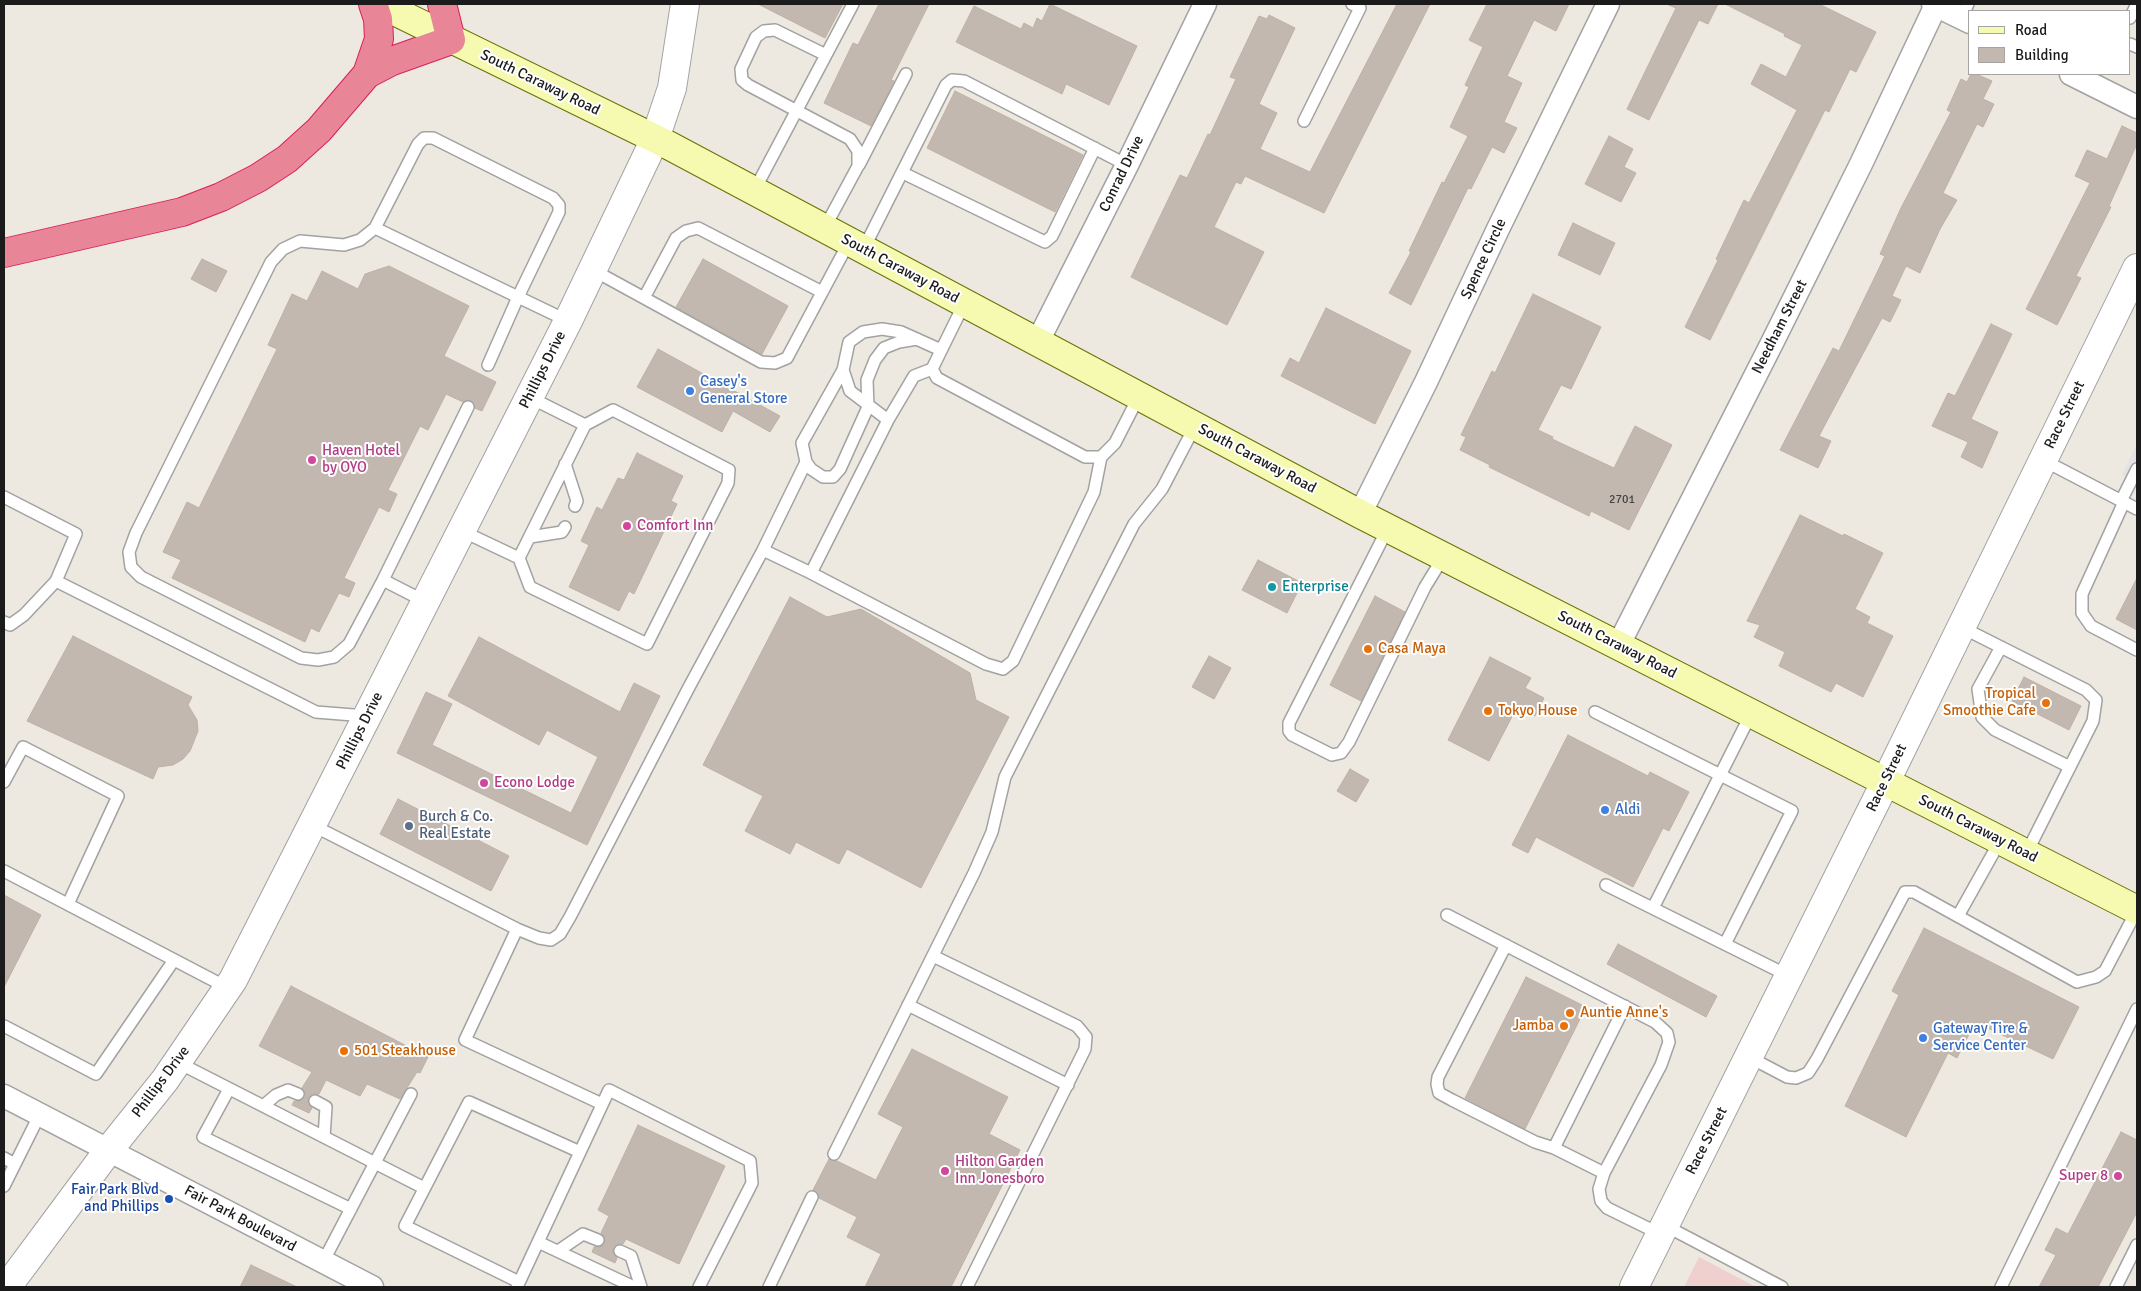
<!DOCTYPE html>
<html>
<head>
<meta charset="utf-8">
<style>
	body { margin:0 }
	#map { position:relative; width:2141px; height:1291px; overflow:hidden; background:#ede9e0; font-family:Signika,sans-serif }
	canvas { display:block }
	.frame { position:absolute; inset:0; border:5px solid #1b1b1b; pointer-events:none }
	.legend { position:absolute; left:1968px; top:10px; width:162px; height:65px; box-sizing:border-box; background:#fff; border:1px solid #a4a4a4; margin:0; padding:6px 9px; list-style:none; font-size:15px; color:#1b1b1b }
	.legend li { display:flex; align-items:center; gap:10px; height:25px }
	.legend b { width:25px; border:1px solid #a4a4a4 }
</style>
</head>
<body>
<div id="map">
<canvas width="2141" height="1291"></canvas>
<div class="frame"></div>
<ul class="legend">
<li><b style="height:6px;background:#f6fab1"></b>Road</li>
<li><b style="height:14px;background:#c2b8b0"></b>Building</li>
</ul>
</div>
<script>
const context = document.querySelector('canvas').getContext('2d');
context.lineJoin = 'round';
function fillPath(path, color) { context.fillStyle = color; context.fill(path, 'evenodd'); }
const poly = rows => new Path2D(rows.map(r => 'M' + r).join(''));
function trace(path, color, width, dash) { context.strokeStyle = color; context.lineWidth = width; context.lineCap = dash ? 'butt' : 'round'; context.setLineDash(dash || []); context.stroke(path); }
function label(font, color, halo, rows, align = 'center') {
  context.font = font + ' Signika,sans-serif'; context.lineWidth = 4; context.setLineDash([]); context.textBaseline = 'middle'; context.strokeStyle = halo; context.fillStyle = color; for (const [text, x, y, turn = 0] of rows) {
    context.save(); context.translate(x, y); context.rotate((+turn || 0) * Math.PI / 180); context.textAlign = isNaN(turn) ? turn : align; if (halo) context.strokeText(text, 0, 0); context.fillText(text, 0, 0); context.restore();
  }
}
const commercial = poly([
	[1699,1257,1756,1287,1684,1287]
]);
const parking = poly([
	[2137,444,2137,483,2122,475]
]);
const building = poly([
	[758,4,843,4,825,38,758,4],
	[879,4,929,4,891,80,894,81,871,126,824,103,853,43,858,45,879,4],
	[1050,4,1137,46,1109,105,1066,84,1062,94,956,42,974,6,1021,29,1024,23,1033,28,1037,18,1042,21,1050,4],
	[1397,4,1430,4,1324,213,1245,176,1241,184,1236,182,1214,227,1264,252,1227,325,1131,277,1180,175,1187,178,1208,134,1210,135,1236,79,1230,77,1259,16,1267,19,1269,15,1295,28,1259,104,1277,113,1260,149,1310,172,1397,4],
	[1487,4,1569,4,1556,31,1534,20,1507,76,1522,83,1504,122,1517,128,1504,153,1492,147,1471,189,1468,188,1411,305,1389,293,1411,252,1409,251,1442,182,1444,183,1468,136,1450,127,1469,87,1465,85,1483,47,1469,40,1487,4],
	[1666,4,1718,4,1708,24,1699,20,1649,120,1627,109,1676,8,1666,4],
	[1725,4,1819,4,1876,32,1856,72,1850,69,1829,112,1825,110,1710,340,1685,327,1718,260,1716,259,1744,200,1749,203,1797,110,1751,84,1761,64,1786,77,1802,45,1784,36,1785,34,1725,4],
	[1971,74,1976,74,1992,81,1983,99,1994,104,1983,127,1977,124,1943,193,1957,200,1940,229,1920,273,1906,266,1892,296,1901,300,1890,322,1882,318,1819,436,1831,441,1818,468,1780,450,1833,348,1839,351,1885,256,1880,254,1901,208,1951,112,1947,110,1961,79,1967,82,1971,74],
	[955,91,1083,155,1055,212,927,148,955,91],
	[2122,126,2137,133,2137,144,2109,206,2111,207,2076,276,2081,278,2057,325,2026,309,2090,183,2075,176,2087,150,2107,159,2122,126],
	[1609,136,1633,149,1624,167,1636,173,1621,202,1585,184,1609,136],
	[1573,223,1615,243,1600,275,1558,255,1573,223],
	[202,259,227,271,216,292,191,279,202,259],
	[703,259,788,306,762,354,676,307,703,259],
	[389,266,469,306,444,356,496,382,482,411,475,408,472,401,467,400,463,402,446,394,428,430,420,426,388,490,397,494,389,512,379,507,344,578,355,583,349,597,339,593,319,632,311,628,305,642,172,578,181,560,163,552,187,502,199,508,277,349,268,345,292,294,307,301,322,271,358,289,365,274,389,266],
	[1533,294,1601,327,1571,389,1561,385,1538,430,1553,437,1552,439,1614,468,1635,426,1672,445,1629,530,1591,511,1589,516,1489,467,1490,465,1460,450,1466,437,1461,435,1492,371,1495,373,1533,294],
	[1326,308,1411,351,1375,424,1281,376,1290,358,1299,363,1326,308],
	[1991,324,2012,334,1971,419,1998,432,1982,468,1961,457,1968,442,1932,426,1948,393,1955,396,1991,324],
	[658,349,780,416,770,432,733,411,722,432,637,387,658,349],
	[637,453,683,476,671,501,677,504,634,594,629,591,619,611,569,587,589,545,581,541,597,507,602,510,618,478,624,480,637,453],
	[1800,515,1843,536,1844,534,1883,553,1855,609,1870,617,1867,623,1893,636,1863,697,1836,683,1831,692,1779,666,1785,652,1754,637,1760,625,1747,621,1800,515],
	[1258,560,1302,583,1287,613,1242,590,1258,560],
	[2137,578,2137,630,2116,619,2137,578],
	[1375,596,1405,612,1361,701,1330,685,1375,596],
	[790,597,827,617,861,609,970,673,976,700,1009,717,921,888,847,849,839,864,796,842,790,854,745,831,763,796,703,765,790,597],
	[73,636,192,697,188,705,197,720,198,731,190,751,183,759,173,765,158,767,153,779,27,721,73,636],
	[479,637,620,712,634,683,660,696,587,845,397,753,426,692,452,704,432,745,571,813,598,757,547,730,539,745,448,696,479,637],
	[1209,656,1231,668,1214,699,1192,687,1209,656],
	[1490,657,1531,678,1525,688,1544,698,1535,716,1517,707,1489,761,1448,740,1490,657],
	[2024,677,2081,706,2069,730,2012,701,2024,677],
	[1568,735,1648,776,1650,772,1689,792,1669,831,1663,828,1633,887,1536,837,1528,853,1512,845,1568,735],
	[1350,769,1369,780,1356,802,1337,791,1350,769],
	[398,799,509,856,491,891,380,834,398,799],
	[4,895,41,915,4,987,4,895],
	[1924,928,2079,1007,2053,1059,1975,1022,1957,1058,1948,1053,1906,1137,1845,1106,1899,995,1892,991,1924,928],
	[1618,944,1717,996,1706,1017,1607,964,1618,944],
	[1526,977,1586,1007,1525,1129,1465,1098,1526,977],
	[291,986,428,1057,420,1073,417,1072,400,1099,367,1084,360,1096,326,1080,319,1094,312,1094,308,1098,308,1104,312,1108,309,1113,292,1105,294,1101,300,1101,305,1097,305,1092,302,1088,312,1072,259,1046,291,986],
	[912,1049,1008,1097,989,1134,1020,1150,951,1287,865,1287,881,1254,847,1237,857,1217,819,1198,818,1192,813,1190,829,1159,837,1161,876,1180,903,1127,878,1114,912,1049],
	[638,1125,725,1166,679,1264,626,1239,623,1244,619,1244,613,1247,613,1252,617,1258,615,1263,592,1252,594,1247,600,1247,605,1242,604,1236,601,1233,609,1216,598,1210,638,1125],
	[2121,1132,2137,1140,2137,1212,2098,1287,2039,1287,2056,1255,2045,1250,2056,1228,2068,1234,2121,1132],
	[251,1265,297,1287,240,1287,251,1265]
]);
const service = poly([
	[1961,18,1968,4],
	[2130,18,2137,4],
	[2130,44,2137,47],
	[1304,121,1360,8,1352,4],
	[859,165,906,74],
	[903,173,1045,242,1052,236,1095,148],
	[754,191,853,4],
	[375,228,518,297,559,212,559,205,553,198,433,138,424,138,418,144,375,228,360,240,344,245,300,241,283,249,271,262,136,533,129,552,131,567,141,577,301,658,318,660,334,657,349,644,383,580,426,602],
	[824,229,858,166,858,151,850,139,748,85,742,80,741,69,756,37,764,31,775,30,826,55],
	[863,250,946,85,952,80,964,81,1127,165],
	[593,270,761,362,775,363,787,358,849,242],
	[644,298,676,238,686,231,698,228,822,292],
	[964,304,932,369,937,378,1085,457,1101,457,1115,443,1139,396],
	[488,365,518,297,568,321],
	[932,369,914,376,888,420,811,573,986,664,1003,669,1013,661,1094,492,1101,457],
	[843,370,802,443,806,462,811,469,823,477,833,477,840,469,868,407,867,380,875,360,884,348,899,342,917,339],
	[888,420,850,391,843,370,849,342,863,332,882,329,901,332,941,350],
	[2043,460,2137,509],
	[565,464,577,501,575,506],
	[4,497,76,534,56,581,24,615,10,625,4,622],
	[2121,501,2137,469],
	[2124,502,2082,594,2082,613,2091,626,2137,650],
	[1388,528,1289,723,1289,731,1292,735,1332,755,1341,753,1349,742,1425,587,1444,556],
	[462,531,519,558,585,425,529,397],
	[530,537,562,532,565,527],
	[763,550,806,462],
	[519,558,530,587,647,644,728,483,729,470,613,410,585,425],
	[383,580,468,407],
	[56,581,316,712,366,716],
	[1961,627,2086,690,2096,700,2093,721,2026,854],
	[2001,647,1978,689,1982,717,1995,730,2070,767],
	[1595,712,1792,811,1725,944],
	[4,782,23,747,118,796,68,904],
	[312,825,517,929,539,938,551,940,560,934,570,917,688,689,763,550,811,573],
	[4,871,228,988],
	[1606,885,1789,976],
	[1653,908,1751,714],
	[1447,915,1655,1022,1667,1033,1669,1042,1661,1065,1604,1173],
	[1958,916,2000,841],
	[517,929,465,1040,602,1104],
	[1506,945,1438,1077,1437,1084,1439,1093,1452,1100,1535,1142,1554,1148,1625,1006],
	[933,956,1077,1026,1086,1037,1085,1049,967,1287],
	[908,1005,1068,1085],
	[4,1026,96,1074,174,960],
	[1749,1057,1787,1077,1796,1078,1808,1073,1817,1059,1905,892,1914,892,2077,982,2096,977,2105,971,2137,910],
	[177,1062,424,1188],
	[229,1089,203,1137,351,1209],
	[315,1101,326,1107,324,1137],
	[263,1106,276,1095,288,1090,298,1094],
	[1554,1148,1604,1173,1599,1189,1601,1201,1607,1208,1660,1234],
	[834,1154,974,873,992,832,1005,777,1134,524,1162,489,1195,426],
	[4,1158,15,1164],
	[4,1186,40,1114],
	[1664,1225,1782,1287],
	[538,1242,634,1287],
	[558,1251,583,1234,598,1240],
	[620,1251,631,1256,641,1287],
	[323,1262,411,1094],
	[519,1282,405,1226,469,1102,580,1152],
	[517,1287,609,1090,750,1161,752,1183,699,1287],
	[769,1287,812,1197],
	[2001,1287,2137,1009],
	[2116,1287,2137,1245]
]);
const minor = poly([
	[1933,4,1970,22],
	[2071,74,2137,107],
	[1037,343,1127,165,1205,4],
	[1360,514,1426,382,1498,229,1608,4],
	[1618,646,1772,343,1861,164,1936,5],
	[4,1096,372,1287]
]);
const tertiary = poly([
	[7,1287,108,1151,165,1080,233,980,568,321,655,139,672,88,685,4],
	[1634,1287,1885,783,2137,268]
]);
const secondary = poly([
	[380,4,670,146,1360,514,2137,910]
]);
const motorway = poly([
	[367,74,392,61,451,40,442,4],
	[4,253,182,212,221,197,258,178,287,159,319,130,367,74,379,39,378,19,373,4]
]);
const markers = [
	[690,391,5,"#3f7fe0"],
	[312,460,5,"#d1479c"],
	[627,526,5,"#d1479c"],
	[1272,587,5,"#0f9aa8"],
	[1368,649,5,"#e8710a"],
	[2046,703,5,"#e8710a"],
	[1488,711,5,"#e8710a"],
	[484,783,5,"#d1479c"],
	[1605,810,5,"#3f7fe0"],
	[409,826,5,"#5c6f8a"],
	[1570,1013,5,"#e8710a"],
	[1564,1026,5,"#e8710a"],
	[1923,1038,5,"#3f7fe0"],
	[344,1051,5,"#e8710a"],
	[945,1171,5,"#d1479c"],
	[2118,1176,5,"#d1479c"],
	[169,1199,5,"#1a4fb4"]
];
const numberNames = [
	["2701",1622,500]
];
const streetNames = [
	["South Caraway Road",540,83,26],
	["Conrad Drive",1122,174,-64],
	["Spence Circle",1484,259,-65],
	["South Caraway Road",900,269,28],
	["Needham Street",1780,327,-63],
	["Phillips Drive",543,370,-63],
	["Race Street",2065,415,-64],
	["South Caraway Road",1257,459,28],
	["South Caraway Road",1617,645,27],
	["Phillips Drive",360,731,-63],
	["Race Street",1887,778,-64],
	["South Caraway Road",1978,829,27],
	["Phillips Drive",161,1082,-53],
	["Race Street",1707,1141,-63],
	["Fair Park Boulevard",240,1219,28]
];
const shopNames = [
	["Casey's",700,382],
	["General Store",700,399],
	["Aldi",1615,810],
	["Gateway Tire &",1933,1029],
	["Service Center",1933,1046]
];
const hotelNames = [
	["Haven Hotel",322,451],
	["by OYO",322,468],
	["Comfort Inn",637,526],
	["Econo Lodge",494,783],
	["Hilton Garden",955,1162],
	["Inn Jonesboro",955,1179],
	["Super 8",2108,1176,"right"]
];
const cultureNames = [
	["Enterprise",1282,587]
];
const foodNames = [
	["Casa Maya",1378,649],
	["Tropical",2036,694,"right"],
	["Smoothie Cafe",2036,711,"right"],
	["Tokyo House",1498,711],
	["Auntie Anne's",1580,1013],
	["Jamba",1554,1026,"right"],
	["501 Steakhouse",354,1051]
];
const serviceNames = [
	["Burch & Co.",419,817],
	["Real Estate",419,834]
];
const transitNames = [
	["Fair Park Blvd",159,1190],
	["and Phillips",159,1207]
];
fillPath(commercial, '#efd0cf');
fillPath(parking, '#e3e3e3');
fillPath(building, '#c2b8b0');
trace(building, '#bfb0a3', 1);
trace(service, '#a2a2a2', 14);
trace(minor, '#a2a2a2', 25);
trace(tertiary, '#a2a2a2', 30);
trace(secondary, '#657302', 30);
trace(motorway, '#d91f5c', 30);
trace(service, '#fff', 11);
trace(minor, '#fff', 22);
trace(tertiary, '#fff', 28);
trace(secondary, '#f6fab1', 28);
trace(motorway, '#e88596', 28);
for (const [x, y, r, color] of markers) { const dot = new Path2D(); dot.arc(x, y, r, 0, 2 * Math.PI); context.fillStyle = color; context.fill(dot); trace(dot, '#fff', 2); }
label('12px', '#454240', null, numberNames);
label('15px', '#1b1b1b', '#fff', streetNames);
label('15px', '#366cbe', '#fff', shopNames, 'left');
label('15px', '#b23c85', '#fff', hotelNames, 'left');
label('15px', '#0d838f', '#fff', cultureNames, 'left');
label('15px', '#c56008', '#fff', foodNames, 'left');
label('15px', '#4e5e75', '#fff', serviceNames, 'left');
label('15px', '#164399', '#fff', transitNames, 'right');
</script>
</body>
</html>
